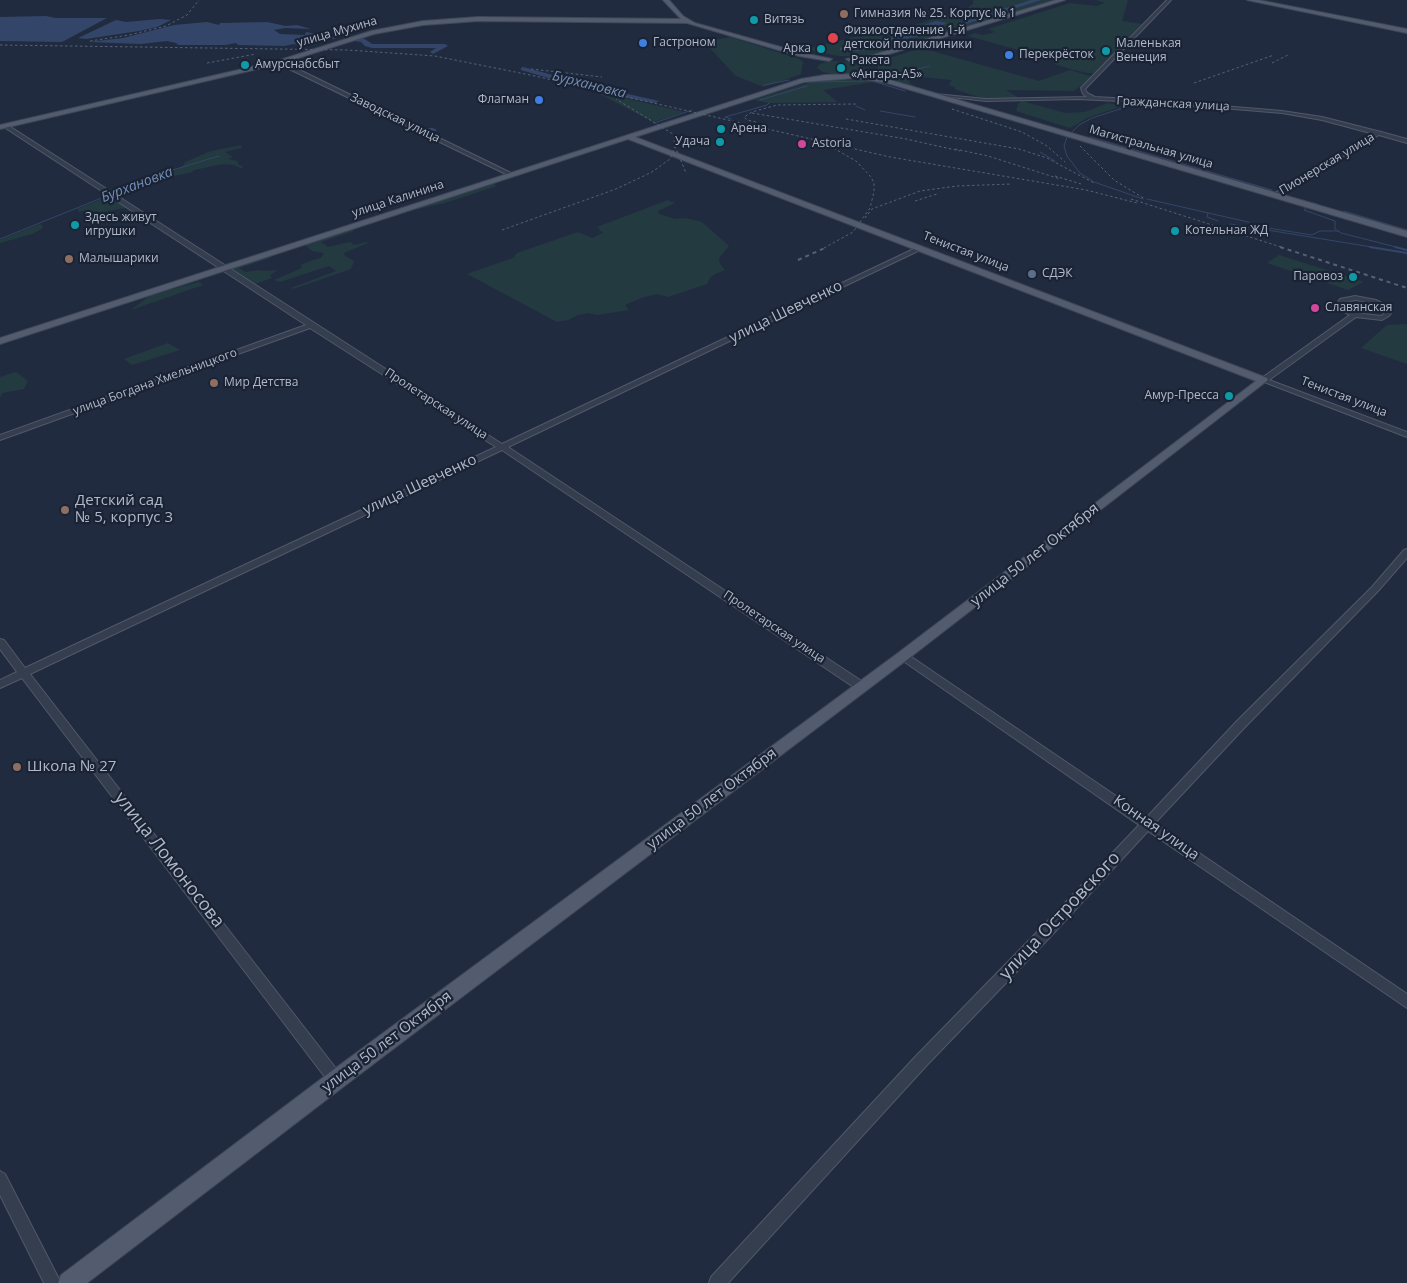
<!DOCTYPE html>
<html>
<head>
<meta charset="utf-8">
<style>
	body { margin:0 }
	canvas { display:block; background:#212b3f }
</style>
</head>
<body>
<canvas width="1407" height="1283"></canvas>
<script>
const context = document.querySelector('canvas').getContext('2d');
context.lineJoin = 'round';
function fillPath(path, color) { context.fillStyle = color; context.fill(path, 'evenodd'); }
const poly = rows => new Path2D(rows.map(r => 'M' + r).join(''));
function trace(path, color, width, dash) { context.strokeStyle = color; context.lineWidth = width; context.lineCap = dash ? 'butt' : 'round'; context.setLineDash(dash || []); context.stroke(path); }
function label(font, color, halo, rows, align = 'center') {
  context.font = font + ' "Open Sans",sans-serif'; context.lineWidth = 4.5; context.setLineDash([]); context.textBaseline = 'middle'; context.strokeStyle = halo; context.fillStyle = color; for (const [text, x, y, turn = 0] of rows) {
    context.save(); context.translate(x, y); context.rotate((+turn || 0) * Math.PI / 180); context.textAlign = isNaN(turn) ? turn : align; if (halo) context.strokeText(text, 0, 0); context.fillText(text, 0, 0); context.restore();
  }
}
const green = poly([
	[973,0,1053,0,873,56,838,56,805,49,855,37,888,34,969,7,973,4],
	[1096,0,1128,0,1122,21,1142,24,1097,73,1087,73,1071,69,1054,64,1058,61,968,36,975,33,983,35,995,32,988,29,1070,3,1097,6,1105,3],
	[730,37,799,59,803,62,801,74,764,87,736,76,704,42],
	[921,48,1039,81,1070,70,1093,77,1074,91,1006,90,1019,98,985,99,954,89,956,88,949,85,952,80,912,76,909,83,918,87,895,82,878,72,878,63,880,61],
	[831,61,852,62,865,68,864,71,854,75,837,75,823,72,817,68,820,64],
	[824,80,867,80,874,82,823,90,838,102,769,103,754,100,814,81],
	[598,93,629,99,684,112,653,122],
	[1022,101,1065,113,1085,112,1108,103,1123,106,1089,117,1070,128,1016,111,1018,104],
	[242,145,241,148,225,152,233,157,228,159,237,161,239,165,243,166,242,169,234,165,223,164,194,170,192,172,170,177,128,194,121,191,111,191,109,189,124,187,130,183,132,185,156,177,164,172,178,169,183,166,185,162,211,151],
	[492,183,497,186,445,203,413,210,409,209],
	[110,196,125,206,125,208,97,213,88,210,79,212,77,209],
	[668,200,675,203,658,211,659,214,675,219,686,218,702,222,729,246,719,258,720,264,725,270,715,274,710,278,707,284,668,297,658,294,644,297,625,305,629,310,597,315,588,313,578,315,568,320,557,322,467,274,513,258,517,253,578,232,592,238,603,233,597,227],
	[40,224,43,226,42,229,32,234,0,243,0,240],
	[351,229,354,231,321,242,328,247,350,242,354,245,367,242,368,243,344,253,345,256,354,261,351,269,293,289,291,288,336,271,329,266,280,282,274,280,302,268,301,265,310,261,321,258,324,253,312,251,305,245],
	[1279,255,1361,281,1363,282,1348,290,1267,263],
	[268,256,270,258,239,268,245,272,259,270,264,271,278,270,270,275,272,278,252,285,229,269],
	[199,282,203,285,131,310,148,297,157,293],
	[1407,324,1407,364,1361,348,1387,325],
	[168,343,180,350,132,365,124,359],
	[16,372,28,381,24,389,2,393,0,398,0,377]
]);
const water = poly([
	[1031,0,1041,0,966,24,959,23],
	[46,16,56,18,107,18,62,42,0,41,0,17],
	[160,19,171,20,157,27,139,31,86,39,78,38,116,20,126,22],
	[936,21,947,23,916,37,878,43,878,46,866,50,857,51,840,50,840,48,854,42,907,35,914,28],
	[207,22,219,25,220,23,267,22,286,26,297,25,311,29,285,28,274,30,280,34,305,35,306,32,337,38,302,46,294,44,284,46,238,45,236,43,226,45,178,45,176,43,167,41,141,44,88,42,123,38,174,25]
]);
const streamFar1 = poly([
	[893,76,929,66],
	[872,81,905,91],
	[814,82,866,81],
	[764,85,789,80],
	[760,100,807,86],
	[856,106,865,110],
	[880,111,915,117],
	[731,119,725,117,767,105,770,102],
	[654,123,692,110],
	[1071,133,1079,125,1092,118,1135,104,1145,103],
	[1067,137,1064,146,1067,156,1080,173,1094,182,1143,199],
	[1090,137,1272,190],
	[1040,152,1055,161],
	[1147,199,1248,222,1255,226,1312,235,1320,231,1339,231],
	[1298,199,1317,204],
	[1306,208,1304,210,1335,221,1335,229,1341,233,1400,248],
	[1344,211,1407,230],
	[1208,213,1207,217,1218,221],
	[1230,224,1378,248],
	[0,239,166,172,219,156]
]);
const stream = poly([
	[1370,247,1407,253],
	[1395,247,1407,250]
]);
const river = poly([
	[363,38,372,44,445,44,448,46,433,54,430,52,436,48,372,48,365,46,361,42,347,40,350,38,363,38],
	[523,67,601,88,659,101,655,103,597,92,521,70,521,68,523,67],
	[420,128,433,128,437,130,433,132,420,132,420,128]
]);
const minor = poly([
	[1167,0,1171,0,1085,89,1087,93,1095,97,1163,101,1282,111,1322,117,1381,132,1407,139,1407,143,1379,135,1275,197,1273,196,1273,194,1374,134,1322,120,1282,113,1163,103,1077,99,986,101,933,95,935,94,986,99,1087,97,1083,94,1081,88,1167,0],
	[277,61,281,61,515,175,510,176,277,63,277,61],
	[6,124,502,444,918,247,922,247,922,249,508,447,866,684,867,687,866,690,858,690,502,450,30,674,341,1075,343,1080,341,1085,336,1087,331,1085,22,678,0,688,0,680,17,672,0,649,0,639,4,640,25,668,496,447,310,328,0,440,0,435,306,325,4,127,6,124],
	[1355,296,1376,300,1389,307,1392,312,1389,316,1382,320,1356,317,1269,380,1407,432,1407,437,1259,380,1350,315,1339,309,1337,304,1340,299,1355,296],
	[1355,300,1372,303,1384,309,1386,312,1381,316,1357,313,1344,307,1345,302,1355,300],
	[1407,549,1407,558,1378,591,1245,727,1155,823,1407,994,1407,1008,1148,831,1051,936,926,1066,728,1283,709,1283,711,1277,916,1056,1041,928,1139,825,899,658,898,656,899,654,907,654,1147,817,1237,721,1372,587,1404,550,1407,549],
	[0,1171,5,1174,61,1283,44,1283,0,1195,0,1171]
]);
const major = poly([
	[663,0,669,0,683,16,695,23,802,53,832,59,829,61,799,56,687,23,478,21,423,25,374,34,279,64,0,129,0,125,277,61,371,31,423,21,478,17,681,19,663,0],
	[1056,0,1065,0,876,58,849,61,846,59,873,55,1056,0],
	[1247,0,1258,0,1407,29,1407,33,1247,0],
	[856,74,890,80,1407,231,1407,237,887,83,856,78,804,82,635,137,1267,378,1268,380,908,659,343,1087,87,1283,58,1283,61,1275,329,1073,898,653,1256,381,628,139,0,344,0,338,801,79,825,75,856,74]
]);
const railFar1 = poly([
	[90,41,129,35,166,26,187,15,199,0],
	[0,45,347,50,435,56,535,76,890,157,1086,190,1137,203],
	[207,63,256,54],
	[1272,63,1290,54],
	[531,69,602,77],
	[1194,83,1274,55],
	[952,109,1022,132,1047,146,1065,162],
	[752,113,906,139,960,151],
	[846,119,1019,149,1047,158,1094,183],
	[756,122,747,120,744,117,752,112,777,105,856,104],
	[675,146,686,173],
	[1080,146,1114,180,1145,199],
	[955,149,988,156,1060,179],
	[1055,176,1081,184],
	[1131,199,1284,248],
	[915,201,937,194],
	[865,218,872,209,920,191,957,186,1012,184],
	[502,230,616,189,652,172,670,159,675,146,673,134,616,99],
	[824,248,853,232,870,208,874,192,874,183,871,177,856,161,835,149]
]);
const rail = poly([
	[1280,247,1407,288],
	[798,260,827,247]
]);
const markers = [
	[844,14,5,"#8d6e63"],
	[754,20,5,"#0f9aa8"],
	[833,38,6,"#e0444e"],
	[643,43,5,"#3f7fe0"],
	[821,49,5,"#0f9aa8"],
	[1106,51,5,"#0f9aa8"],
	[1009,55,5,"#3f7fe0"],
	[245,65,5,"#0f9aa8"],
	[841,68,5,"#0f9aa8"],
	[539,100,5,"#3f7fe0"],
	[721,129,5,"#0f9aa8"],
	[720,142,5,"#0f9aa8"],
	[802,144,5,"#d1479c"],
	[75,225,5,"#0f9aa8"],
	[1175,231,5,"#0f9aa8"],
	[69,259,5,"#8d6e63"],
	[1032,274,5,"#5c6f8a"],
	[1353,277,5,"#0f9aa8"],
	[1315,308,5,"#d1479c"],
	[214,383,5,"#8d6e63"],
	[1229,396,5,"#0f9aa8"],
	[65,510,5,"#8d6e63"],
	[17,767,5,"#8d6e63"]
];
const farPoinames = [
	["Гимназия № 25. Корпус № 1",854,14],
	["Витязь",764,20],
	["Физиоотделение 1-й",844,31],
	["детской поликлиники",844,45],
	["Гастроном",653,43],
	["Маленькая",1116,44],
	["Венеция",1116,58],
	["Арка",811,49,"right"],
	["Перекрёсток",1019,55],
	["Ракета",851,61],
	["«Ангара-А5»",851,75],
	["Амурснабсбыт",255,65],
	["Флагман",529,100,"right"],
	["Арена",731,129],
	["Удача",710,142,"right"],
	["Astoria",812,144],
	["Здесь живут",85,218],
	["игрушки",85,232],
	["Котельная ЖД",1185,231],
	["Малышарики",79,259],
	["СДЭК",1042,274],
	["Паровоз",1343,277,"right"],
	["Славянская",1325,308],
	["Мир Детства",224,383],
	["Амур-Пресса",1219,396,"right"]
];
const farStreetnames = [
	["улица Мухина",337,32,-16],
	["Гражданская улица",1173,104,3],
	["Заводская улица",395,118,26],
	["Магистральная улица",1151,147,16],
	["Пионерская улица",1327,164,-31],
	["улица Калинина",398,199,-18],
	["Тенистая улица",966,252,21],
	["улица Богдана Хмельницкого",155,382,-20],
	["Тенистая улица",1344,397,21],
	["Пролетарская улица",436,404,33],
	["Пролетарская улица",774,627,34]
];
const farWaternames = [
	["Бурхановка",589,85,14],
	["Бурхановка",137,185,-21]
];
const streetNames = [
	["улица Шевченко",786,312,-26],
	["улица Шевченко",420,485,-25],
	["улица 50 лет Октября",1035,555,-38],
	["улица 50 лет Октября",712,799,-37],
	["Конная улица",1156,828,35],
	["улица 50 лет Октября",387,1042,-37]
];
const poiNames = [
	["Детский сад",75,501],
	["№ 5, корпус 3",75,518],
	["Школа № 27",27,767]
];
const nearStreetnames = [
	["улица Ломоносова",169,860,52],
	["улица Островского",1060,916,-47]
];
fillPath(green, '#233a40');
fillPath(water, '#334568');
trace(streamFar1, '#334568', 1);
trace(stream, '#334568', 2);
fillPath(river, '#334568');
trace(minor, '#505869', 2);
trace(major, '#3e4757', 2);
fillPath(minor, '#353e4f');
fillPath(major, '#535c6f');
trace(railFar1, '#566176', 1, [2.5, 2.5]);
trace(rail, '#566176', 2, [4, 4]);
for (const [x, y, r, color] of markers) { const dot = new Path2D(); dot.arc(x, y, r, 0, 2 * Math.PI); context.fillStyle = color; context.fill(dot); trace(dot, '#1a2333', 2); }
label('12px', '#b0b8ca', '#1a2333', farPoinames, 'left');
label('12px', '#b0b8ca', '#1a2333', farStreetnames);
label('italic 14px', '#758cb5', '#1a2333', farWaternames);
label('15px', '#b0b8ca', '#1a2333', streetNames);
label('15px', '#b0b8ca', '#1a2333', poiNames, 'left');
label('18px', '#b0b8ca', '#1a2333', nearStreetnames);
</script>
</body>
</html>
